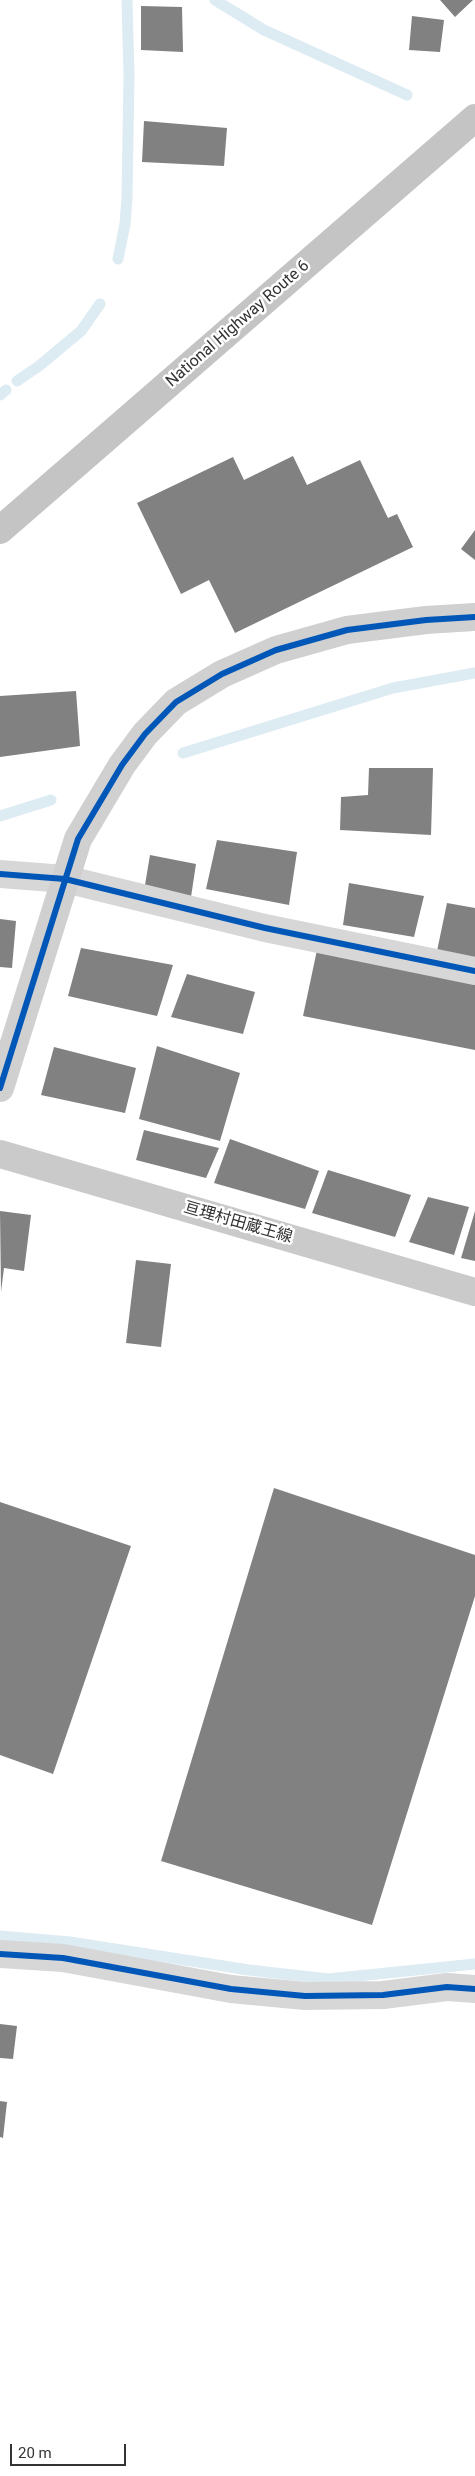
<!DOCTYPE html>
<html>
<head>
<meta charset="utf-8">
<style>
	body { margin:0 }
	#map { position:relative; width:475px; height:2476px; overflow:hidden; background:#fff; font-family:Roboto,sans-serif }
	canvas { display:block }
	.scale { position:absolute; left:10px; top:2444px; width:116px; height:22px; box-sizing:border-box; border:2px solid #333; border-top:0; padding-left:6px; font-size:15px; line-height:18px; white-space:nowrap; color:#333; -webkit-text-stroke:4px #fff; paint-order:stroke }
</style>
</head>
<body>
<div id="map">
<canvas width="475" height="2476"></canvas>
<div class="scale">20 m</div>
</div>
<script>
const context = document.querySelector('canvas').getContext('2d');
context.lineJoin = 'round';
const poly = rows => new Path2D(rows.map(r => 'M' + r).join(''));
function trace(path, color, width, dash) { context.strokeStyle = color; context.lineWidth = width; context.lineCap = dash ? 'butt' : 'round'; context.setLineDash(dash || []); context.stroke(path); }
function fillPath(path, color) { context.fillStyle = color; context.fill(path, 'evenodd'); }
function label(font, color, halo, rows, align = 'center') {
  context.font = font + ' Roboto,"Noto Sans JP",sans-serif'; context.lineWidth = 5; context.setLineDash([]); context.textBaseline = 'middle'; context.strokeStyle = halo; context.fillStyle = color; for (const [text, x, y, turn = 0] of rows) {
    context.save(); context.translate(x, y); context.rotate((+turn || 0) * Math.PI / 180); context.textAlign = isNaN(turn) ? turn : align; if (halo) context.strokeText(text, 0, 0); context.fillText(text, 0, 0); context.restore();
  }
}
const stream = poly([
	[215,0,264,30,407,95],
	[118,259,125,224,127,198,129,76,127,0],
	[17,381,39,366,81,331,100,304],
	[0,395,6,390],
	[183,753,393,688,475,673],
	[0,816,51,800],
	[0,1936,70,1942,249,1970,328,1979,475,1964]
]);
const building = poly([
	[440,0,473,0,455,17],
	[141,6,182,7,183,52,141,50],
	[412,16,444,20,440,52,409,50],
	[144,121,227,128,224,166,142,162],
	[293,456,307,485,360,460,388,518,397,514,413,547,235,633,209,580,181,594,137,503,233,457,244,480],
	[475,530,475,560,461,549],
	[76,691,80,746,0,757,0,696],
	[369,768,433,768,431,835,340,830,341,797,368,795],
	[217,840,297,852,289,905,206,889],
	[150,855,196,864,191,897,145,885],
	[349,883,424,896,414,937,343,925],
	[447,903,475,908,475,959,437,951],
	[0,919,16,921,12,968,0,967],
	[81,948,173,965,157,1016,68,996],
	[317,950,475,981,475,1050,303,1016],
	[187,974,255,992,243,1034,171,1017],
	[157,1046,240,1073,220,1141,139,1119],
	[54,1047,136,1068,125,1113,41,1095],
	[144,1130,219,1148,206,1178,136,1160],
	[230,1139,319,1171,305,1209,214,1183],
	[328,1170,411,1195,395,1237,312,1213],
	[428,1197,469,1207,454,1255,409,1242],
	[0,1211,31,1215,24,1271,4,1268,1,1292],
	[475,1211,475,1261,461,1258],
	[136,1260,171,1264,161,1347,126,1343],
	[274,1488,475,1555,475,1596,372,1925,161,1861],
	[0,1502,131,1546,53,1774,0,1755],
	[0,2024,17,2026,13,2059,0,2058],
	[0,2101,7,2102,3,2138,0,2137]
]);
const street = poly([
	[0,874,65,879,265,928,475,971],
	[0,1954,63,1958,231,1989,305,1996,383,1995,447,1987,475,1989]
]);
const secondary = poly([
	[0,1088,78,839,122,765,145,734,176,702,222,674,276,650,347,630,426,620,475,617]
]);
const primary = poly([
	[0,1154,475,1292]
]);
const highway = poly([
	[0,530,475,118]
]);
const cycleway = poly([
	[0,874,65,879,265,928,475,971],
	[0,1088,78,839,122,765,145,734,176,702,222,674,276,650,347,630,426,620,475,617],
	[0,1954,63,1958,231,1989,305,1996,383,1995,447,1987,475,1989]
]);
const streetNames = [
	["National Highway Route 6",238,324,-41],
	["亘理村田蔵王線",238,1223,16]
];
trace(stream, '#ddebf3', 11);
fillPath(building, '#818181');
trace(street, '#d7d7d7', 28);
trace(secondary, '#d0d0d0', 28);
trace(primary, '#cacaca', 28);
trace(highway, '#c4c4c4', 28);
trace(cycleway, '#0057b8', 6);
label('16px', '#333', '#fff', streetNames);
</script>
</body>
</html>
